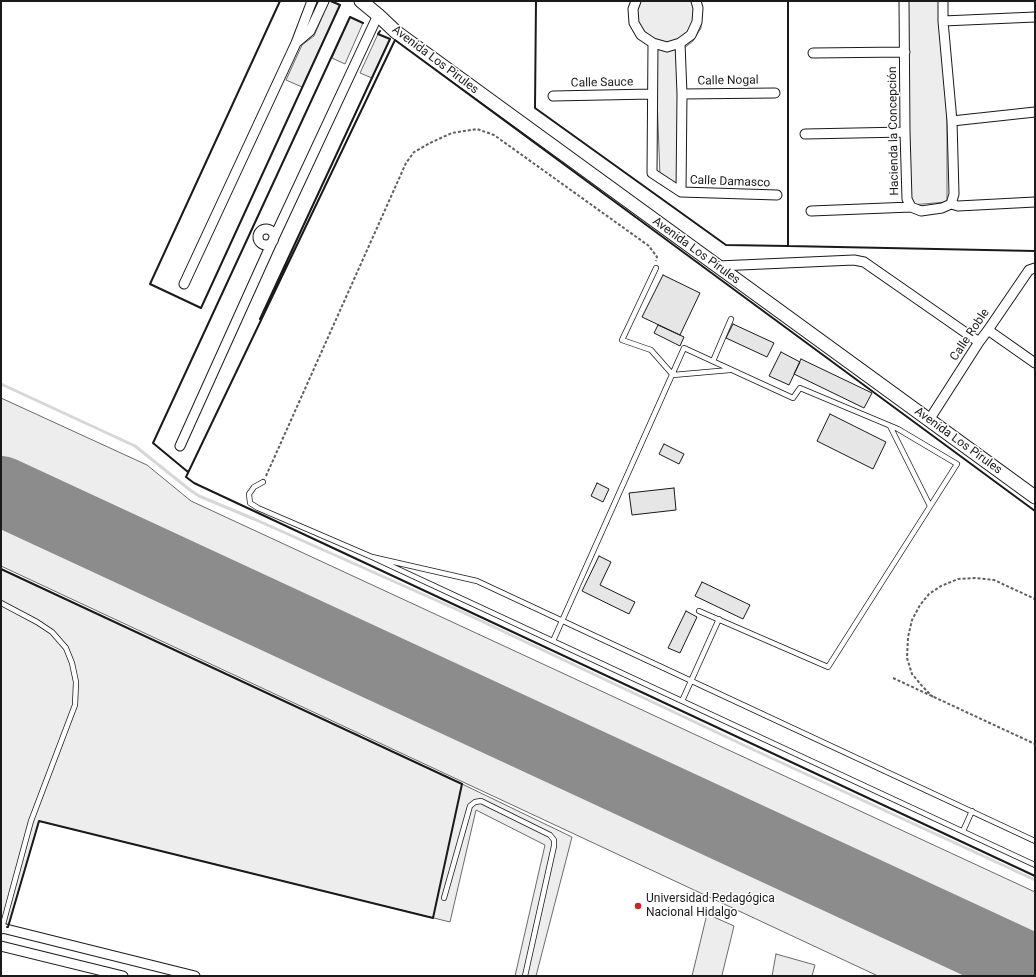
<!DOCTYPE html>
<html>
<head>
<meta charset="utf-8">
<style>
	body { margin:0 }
	#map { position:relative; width:1036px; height:977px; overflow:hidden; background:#fff; font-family:Roboto,sans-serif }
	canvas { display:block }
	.frame { position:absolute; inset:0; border:2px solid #1a1a1a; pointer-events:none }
</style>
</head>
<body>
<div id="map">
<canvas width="1036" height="977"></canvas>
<div class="frame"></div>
</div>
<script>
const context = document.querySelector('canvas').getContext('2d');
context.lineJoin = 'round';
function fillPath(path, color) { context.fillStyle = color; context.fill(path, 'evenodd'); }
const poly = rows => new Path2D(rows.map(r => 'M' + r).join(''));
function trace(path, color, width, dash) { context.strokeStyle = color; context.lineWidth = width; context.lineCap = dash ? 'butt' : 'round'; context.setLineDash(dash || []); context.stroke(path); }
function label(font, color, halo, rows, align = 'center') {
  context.font = font + ' Roboto,sans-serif'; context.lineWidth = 3; context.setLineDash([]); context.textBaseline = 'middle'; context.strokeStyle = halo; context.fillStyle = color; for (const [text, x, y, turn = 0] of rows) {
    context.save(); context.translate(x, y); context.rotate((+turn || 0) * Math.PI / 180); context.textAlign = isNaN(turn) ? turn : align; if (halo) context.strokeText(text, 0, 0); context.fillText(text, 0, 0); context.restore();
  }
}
const built = poly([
	[329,1,340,5,302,87,286,80,302,45,314,36,329,1],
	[638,1,697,1,702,13,701,28,693,41,683,49,679,189,660,176,657,98,654,50,642,41,635,28,638,1],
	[906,1,942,1,947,113,947,202,911,205,906,1],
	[350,17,363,23,345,64,332,58,350,17],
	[378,34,390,39,372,78,360,73,378,34],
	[1,398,147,465,191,501,1035,892,1035,948,1,468,1,398],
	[1,514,1000,976,878,976,1,566,1,514],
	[1,569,462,784,572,837,536,976,515,976,545,845,476,810,450,922,39,821,8,927,1,925,1,569],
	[707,914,734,926,722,975,724,976,692,976,707,914],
	[776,954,815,965,812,976,772,976,776,954]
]);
const stream = poly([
	[1,384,135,446,190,490,199,496,254,519,458,610,754,750,1035,880]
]);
const runway = poly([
	[1,491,1035,970]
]);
const building = poly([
	[663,275,700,293,680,335,642,317,663,275],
	[733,324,774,343,767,357,726,338,733,324],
	[658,325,684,337,680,346,654,333,658,325],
	[781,352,800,362,789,385,769,376,781,352],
	[801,359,872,393,864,408,794,374,801,359],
	[830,414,886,442,873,469,817,441,830,414],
	[664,444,684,454,679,464,659,454,664,444],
	[597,483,609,489,603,502,591,496,597,483],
	[674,488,676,510,632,515,629,493,674,488],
	[599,556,611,562,600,585,635,602,629,614,582,591,599,556],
	[702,582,750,605,743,619,695,596,702,582],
	[686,611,697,617,680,653,668,648,686,611]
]);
const path = poly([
	[266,476,406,163,414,152,432,142,452,133,477,129,494,135,649,246,657,257,656,261],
	[893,678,1035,744],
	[933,697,923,687,912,674,907,658,908,637,912,620,920,605,929,594,941,586,958,579,975,578,994,580,1035,599]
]);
const lane = poly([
	[656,268,622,340,651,350,673,375,730,370],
	[713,361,731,319],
	[890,426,930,506],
	[263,482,254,487,249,494,250,503,258,508,372,557],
	[1,603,37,622,52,632,66,648,72,663,76,682,75,705,31,821,2,928],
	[553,641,684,348,793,398,800,388,898,429,957,464,828,667,699,611],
	[682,701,719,619],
	[963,831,972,811],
	[1035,841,477,581,372,557,1035,865],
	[444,898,470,806,475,802,481,801,550,835,554,840,554,846,525,976]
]);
const street = poly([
	[636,1,633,9,634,23,641,35,653,43,667,47,680,43,691,35,697,22,698,8,696,1],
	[904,1,905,132,907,199,911,207,921,211,942,208,951,204],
	[943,1,943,21,952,121,954,194,951,204],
	[943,21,1035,17],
	[297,42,310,31,324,1],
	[653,43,652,173,681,192,682,94,680,43],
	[813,53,905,52],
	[682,94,775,93],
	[553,96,652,94],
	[952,121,1035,112],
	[805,134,905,132],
	[681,192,777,195],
	[951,204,958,206,1035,202],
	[811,211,911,207],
	'258 237a8 8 0 1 1 16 0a8 8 0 1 1-16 0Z',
	[718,266,854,260,864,262,979,342],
	[184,284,296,43,312,1],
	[988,330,1035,363],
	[929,420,979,342,988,330,1029,270,1035,268],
	[180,446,273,240,378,15],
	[1,929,2,928,195,976],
	[1,946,123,976]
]);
const secondary = poly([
	[361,1,378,15,396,32,1035,497]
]);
const wall = poly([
	[280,1,150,284,201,308,340,5,331,1],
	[536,1,535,108,726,245,788,246],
	[788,1,788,246,1035,251],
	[260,319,390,39,378,34,380,31],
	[188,471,188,472,153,443,350,17,363,23],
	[1035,511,395,40,186,477,194,483,1035,876],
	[1,569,462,784,433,918,39,821,8,927,7,927]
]);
const markers = [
	[638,906,4,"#c62828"]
];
const streetNames = [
	["Avenida Los Pirules",435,60,37],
	["Calle Nogal",728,81,-1],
	["Calle Sauce",602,83,-1],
	["Hacienda la Concepción",894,131,-91],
	["Calle Damasco",730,182,2],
	["Avenida Los Pirules",696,251,36],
	["Calle Roble",970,335,-56],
	["Avenida Los Pirules",958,441,36]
];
const poiNames = [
	["Universidad Pedagógica",646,899],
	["Nacional Hidalgo",646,913]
];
fillPath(built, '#ededed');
trace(built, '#6a6a6a', 1);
trace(stream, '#d7d7d7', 3);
trace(runway, '#8c8c8c', 70);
fillPath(building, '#e6e6e6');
trace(building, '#1a1a1a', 1);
trace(lane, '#1a1a1a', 6);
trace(street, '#1a1a1a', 11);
trace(secondary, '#1a1a1a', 15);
trace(path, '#5f5f5f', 2, [3, 2]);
trace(lane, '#fff', 4.5);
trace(street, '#fff', 9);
trace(secondary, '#fff', 13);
trace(wall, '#1a1a1a', 2);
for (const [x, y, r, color] of markers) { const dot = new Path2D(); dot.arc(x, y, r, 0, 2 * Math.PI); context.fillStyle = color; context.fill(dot); trace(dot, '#fff', 1.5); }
label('12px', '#1a1a1a', '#fff', streetNames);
label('12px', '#1a1a1a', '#fff', poiNames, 'left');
</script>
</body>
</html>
